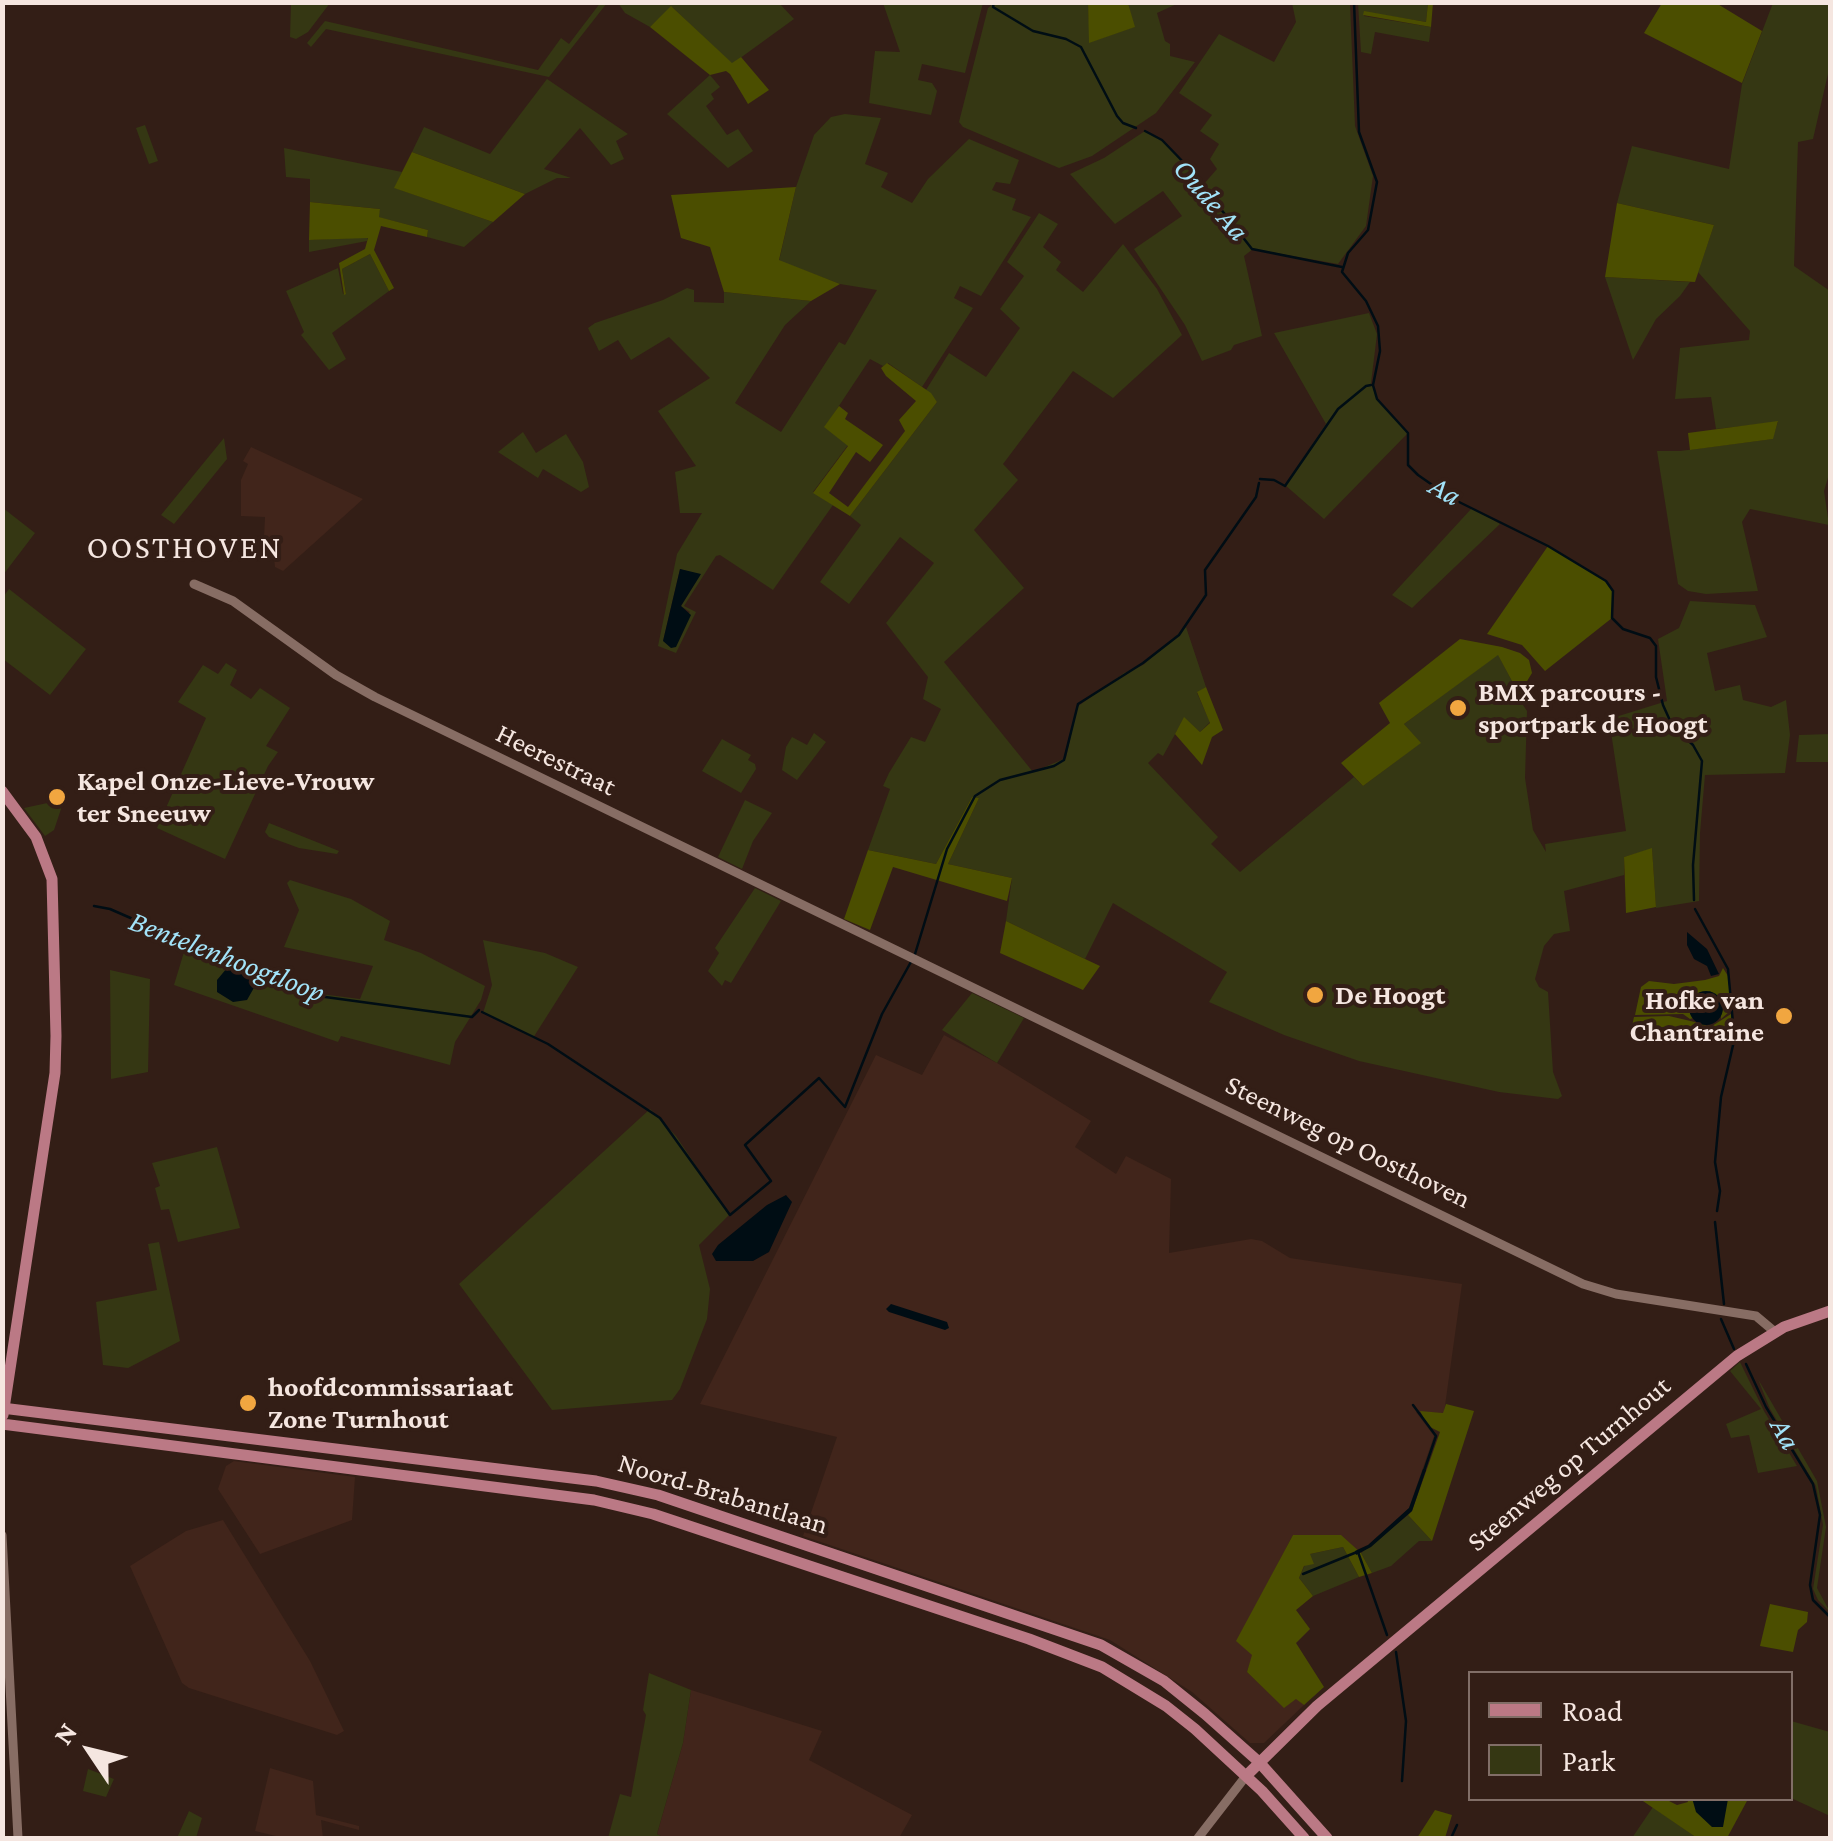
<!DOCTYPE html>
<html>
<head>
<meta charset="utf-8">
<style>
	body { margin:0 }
	#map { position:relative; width:1833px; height:1841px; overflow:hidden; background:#331e16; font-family:"Crimson Pro",serif }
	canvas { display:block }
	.frame { position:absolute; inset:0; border:5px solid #f5e6e0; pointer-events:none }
	.legend { position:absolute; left:1468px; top:1671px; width:325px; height:130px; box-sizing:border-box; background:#331e16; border:2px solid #816e67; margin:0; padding:12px 18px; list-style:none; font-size:30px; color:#f5e6e0 }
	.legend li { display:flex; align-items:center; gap:20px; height:50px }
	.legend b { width:50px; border:2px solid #816e67 }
	.north { position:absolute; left:40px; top:1701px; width:100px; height:100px; -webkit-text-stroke:8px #331e16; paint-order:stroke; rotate:305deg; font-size:28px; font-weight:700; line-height:40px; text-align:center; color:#f5e6e0 }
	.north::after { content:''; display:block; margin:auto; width:35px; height:45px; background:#f5e6e0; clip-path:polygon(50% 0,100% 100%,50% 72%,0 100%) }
</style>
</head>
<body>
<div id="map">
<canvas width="1833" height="1841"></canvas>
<div class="frame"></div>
<ul class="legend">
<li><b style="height:12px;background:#bb7985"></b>Road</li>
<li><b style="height:28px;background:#353713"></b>Park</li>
</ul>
<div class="north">N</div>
</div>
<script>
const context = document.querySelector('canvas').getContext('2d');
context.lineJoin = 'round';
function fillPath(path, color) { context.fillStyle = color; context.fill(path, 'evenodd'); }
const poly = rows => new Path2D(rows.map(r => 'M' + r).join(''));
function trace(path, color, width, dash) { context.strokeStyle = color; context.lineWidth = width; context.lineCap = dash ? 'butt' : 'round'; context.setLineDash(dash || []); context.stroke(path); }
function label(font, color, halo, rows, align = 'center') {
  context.font = font + ' "Crimson Pro",serif'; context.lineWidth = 8; context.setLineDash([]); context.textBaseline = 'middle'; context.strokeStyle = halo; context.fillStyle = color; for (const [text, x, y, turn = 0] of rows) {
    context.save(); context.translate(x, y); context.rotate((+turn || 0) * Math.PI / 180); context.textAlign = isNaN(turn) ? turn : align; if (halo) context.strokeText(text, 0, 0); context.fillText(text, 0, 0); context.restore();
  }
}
const built = poly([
	[251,447,363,499,283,571,275,567,272,538,264,538,265,517,241,516,241,480,248,464,243,461],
	[944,1035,997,1063,1091,1121,1075,1147,1116,1174,1126,1156,1171,1179,1169,1253,1251,1239,1262,1241,1290,1258,1462,1284,1444,1413,1416,1412,1434,1436,1409,1508,1368,1545,1356,1550,1293,1535,1237,1641,1253,1655,1247,1672,1284,1707,1297,1698,1304,1705,1264,1743,1250,1743,1192,1692,1110,1640,803,1536,837,1437,700,1404,876,1055,922,1075],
	[234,1461,355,1477,352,1520,260,1554,218,1489,226,1466],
	[223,1520,310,1661,344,1731,337,1735,189,1688,182,1683,130,1566,186,1531],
	[691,1690,822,1731,809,1760,912,1815,899,1838,665,1838,657,1834,683,1743],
	[270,1768,313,1781,316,1815,359,1826,359,1830,321,1820,323,1838,284,1838,255,1831]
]);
const green = poly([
	[601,2,607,3,549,77,326,29,311,47,307,43,325,21,538,70,561,38,569,44],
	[291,3,291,2,330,3,308,32,296,39,290,37],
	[618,3,779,3,794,19,732,64,672,7,650,27,625,13],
	[883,3,983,3,965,73,922,64,918,80,932,83,937,91,931,115,869,103,875,51,900,52],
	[994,3,1088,3,1090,42,1134,27,1128,3,1179,3,1157,13,1165,41,1170,44,1170,56,1195,62,1156,113,1092,156,1059,168,963,127,959,122,988,8],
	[1292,3,1350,3,1355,126,1373,176,1366,226,1338,264,1253,249,1244,256,1262,336,1234,345,1231,350,1202,361,1185,325,1134,249,1182,216,1163,191,1115,224,1070,174,1104,158,1145,131,1162,140,1203,185,1217,169,1210,159,1219,144,1200,131,1212,115,1179,93,1219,34,1274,62,1296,22],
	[1358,3,1428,3,1426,22,1365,12,1364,16,1431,27,1429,42,1375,32,1371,54,1361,52],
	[1773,3,1830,3,1830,65,1813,139,1798,142,1794,266,1830,291,1830,471,1824,491,1829,525,1750,509,1742,522,1758,591,1706,594,1688,591,1678,584,1657,451,1680,451,1772,439,1778,422,1716,429,1711,397,1675,399,1680,348,1749,340,1750,331,1698,272,1714,225,1617,203,1632,146,1729,169,1742,84],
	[710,75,720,87,711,94,714,99,706,106,727,135,738,129,753,151,728,168,667,114],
	[547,79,628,134,616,141,624,159,611,165,580,128,544,169,571,178,557,178,525,194,412,152,424,127,490,154],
	[845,114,881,118,865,164,888,173,881,187,912,203,928,179,969,139,1019,160,1010,184,996,182,992,190,1016,199,1012,210,1031,217,981,296,960,286,954,298,973,308,922,387,888,363,883,366,870,359,825,427,848,445,813,492,833,505,773,590,720,555,716,556,684,606,696,612,676,653,658,646,677,554,702,513,680,513,675,472,696,466,658,411,710,378,669,337,631,360,618,340,599,351,588,328,595,323,663,300,687,288,694,290,694,302,724,303,724,292,811,301,785,325,735,403,781,432,839,342,845,345,877,290,840,284,779,261,796,187,814,135,831,117],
	[680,569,700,575,681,606,690,612,663,641],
	[145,125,158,161,149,164,136,128],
	[284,148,402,172,395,188,493,222,464,247,427,237,428,230,378,217,380,209,310,202,310,179,286,177],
	[1039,213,1058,224,1043,247,1061,262,1056,270,1083,292,1123,244,1157,289,1182,335,1113,398,1073,371,1003,464,1018,480,974,530,1024,588,944,662,1033,772,1066,758,1077,707,1124,673,1143,665,1186,627,1206,687,1197,693,1210,722,1200,732,1184,718,1163,756,1158,753,1148,763,1218,837,1211,844,1240,872,1354,777,1363,786,1420,743,1404,724,1498,654,1513,683,1512,701,1521,702,1527,711,1525,778,1533,830,1546,852,1545,844,1626,831,1609,719,1667,701,1658,639,1679,628,1690,601,1755,605,1767,637,1707,653,1715,691,1740,685,1743,700,1771,707,1786,700,1790,735,1785,773,1705,775,1700,833,1699,901,1656,908,1652,849,1624,857,1624,875,1564,891,1570,931,1554,934,1544,946,1535,979,1539,987,1548,992,1553,1072,1562,1096,1558,1099,1499,1092,1359,1061,1284,1035,1209,1002,1227,972,1113,903,1085,959,1006,921,1012,878,948,864,979,798,972,797,936,864,868,850,890,789,883,786,889,773,911,737,925,742,941,709,923,699,928,677,886,623,934,563,900,537,849,604,820,582,861,525,850,516,937,402,926,390,949,353,986,377,1020,328,1000,309,1024,276,1007,262],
	[368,237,367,241,309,252,309,240],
	[370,254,389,291,332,333,346,359,329,370,301,335,304,332,286,291,338,268,343,294,346,293,342,269],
	[1605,277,1690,282,1680,296,1656,319,1633,360],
	[1369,313,1377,334,1371,383,1377,399,1408,433,1324,519,1285,485,1326,424,1274,333],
	[523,432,536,453,566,434,583,462,589,487,581,492,543,469,538,478,498,452],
	[224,438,227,459,174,524,161,515],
	[3,508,35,533,3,575,2,575],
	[1472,508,1500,524,1412,608,1392,595],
	[9,589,86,649,50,695,3,659,3,597],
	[226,663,237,670,230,685,251,699,260,688,290,708,266,746,278,752,268,766,225,859,157,828,206,718,178,702,203,665,218,674],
	[814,733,826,742,797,780,782,770,786,747,792,737,807,745],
	[1830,734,1830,762,1796,762,1799,735],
	[722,739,751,755,748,760,755,764,756,769,741,793,702,771],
	[745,800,772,813,753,841,742,869,718,857],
	[52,802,62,806,54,830,45,836,24,808],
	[269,823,339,851,337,854,299,848,269,837,265,832],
	[290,880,351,899,390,921,384,940,421,953,485,986,481,1000,455,1042,450,1065,341,1036,338,1042,174,985,184,952,145,938,149,926,313,993,360,999,373,966,284,947,299,910,287,883],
	[755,888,781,901,731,983,725,980,722,986,708,971,719,953,715,948],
	[483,940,545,953,578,967,533,1038,483,1013,492,985],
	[110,970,150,979,148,1072,111,1079],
	[972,993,1024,1018,997,1063,942,1030],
	[650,1109,676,1136,729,1215,699,1245,710,1289,707,1319,680,1389,672,1400,552,1410,459,1284],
	[217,1147,240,1228,178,1242,169,1209,161,1210,155,1188,160,1186,152,1163],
	[159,1242,180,1341,128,1368,103,1365,96,1302,157,1290,148,1244],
	[1740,1362,1764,1411,1797,1466,1758,1473,1749,1435,1731,1438,1726,1424,1761,1409,1730,1371],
	[1758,1379,1817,1481,1826,1527,1817,1588,1830,1612,1818,1600,1813,1589,1823,1525,1816,1486,1770,1409],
	[1408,1515,1432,1541,1419,1541,1391,1566,1372,1573,1361,1553],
	[1343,1547,1359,1577,1313,1596,1299,1578,1310,1554],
	[649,1673,691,1690,683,1743,657,1834,665,1838,608,1838,620,1794,631,1797,646,1715,643,1710],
	[1791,1721,1830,1732,1830,1816,1791,1798],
	[88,1769,114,1779,106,1797,83,1791],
	[1653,1807,1697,1838,1632,1838],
	[189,1811,202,1818,196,1838,177,1838]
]);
const forest = poly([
	[1088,3,1128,3,1135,27,1089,43],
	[1428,3,1433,3,1431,27,1363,15,1364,11,1426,22],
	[1662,3,1716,3,1762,31,1742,83,1644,33],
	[671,6,732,63,741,57,769,90,748,104,730,74,726,71,710,75,650,27],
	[412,152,525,194,493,222,394,188],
	[796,187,779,260,840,284,811,301,724,292,710,247,681,238,671,195],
	[310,202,380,209,379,217,428,230,427,237,381,226,374,250,394,288,389,291,370,254,342,269,346,294,344,295,339,263,365,249,368,238,309,240],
	[1617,203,1714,225,1695,282,1605,277],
	[887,363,931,393,937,402,850,516,813,493,848,446,824,427,839,406,848,413,845,419,883,445,870,462,856,452,829,493,848,507,905,431,899,420,916,401,886,376,881,368],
	[1778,421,1773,439,1690,450,1688,433],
	[1548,546,1606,581,1613,591,1612,618,1545,671,1522,645,1487,634],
	[1460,639,1502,647,1520,653,1529,660,1532,673,1521,691,1521,702,1512,702,1513,683,1498,655,1404,724,1421,743,1363,786,1341,763,1390,723,1379,703],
	[1206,687,1223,730,1212,737,1202,765,1175,734,1184,717,1200,732,1210,723,1197,692],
	[972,797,979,798,948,864,1012,878,1007,901,893,867,870,930,844,919,868,850,936,864],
	[1652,848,1656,907,1626,913,1624,857],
	[1006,921,1085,959,1100,966,1083,990,1000,953],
	[1723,968,1728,976,1731,1006,1730,1011,1721,1019,1721,1002,1710,991,1689,1009,1693,1018,1690,1019,1683,1014,1635,1015,1641,987,1649,981,1674,984,1705,980,1719,976],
	[1731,1014,1731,1030,1632,1026,1634,1017,1669,1016,1712,1026],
	[1446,1404,1474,1411,1432,1541,1408,1515,1412,1511,1440,1432,1428,1426,1420,1411,1443,1413],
	[1293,1535,1341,1535,1361,1553,1372,1573,1359,1577,1343,1547,1310,1554,1314,1564,1304,1566,1299,1578,1313,1596,1296,1610,1310,1629,1296,1643,1324,1687,1304,1705,1296,1699,1284,1708,1247,1672,1252,1655,1236,1641],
	[1770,1604,1808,1612,1807,1622,1798,1630,1793,1652,1760,1646],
	[1640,1799,1665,1799,1677,1805,1688,1802,1687,1799,1748,1799,1727,1838,1697,1838],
	[1435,1810,1452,1815,1445,1838,1417,1838]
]);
const water = poly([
	[680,569,701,574,681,606,691,615,676,647,671,648,663,641],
	[1687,932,1707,949,1719,974,1711,976,1707,966,1694,959,1687,945],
	[227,968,253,979,255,986,247,1000,233,1002,217,992,217,980],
	'1689 1008a17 17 0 1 1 34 0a17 17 0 1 1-34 0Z',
	[786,1195,792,1202,769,1252,753,1261,716,1261,712,1254,718,1245,767,1205],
	[891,1304,947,1322,949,1328,945,1330,889,1312,886,1309],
	[1423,1469,1426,1470,1412,1511,1371,1547,1356,1555,1355,1551,1368,1545,1409,1508],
	[1692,1798,1728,1799,1723,1827,1712,1827,1696,1812]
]);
const stream = poly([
	[994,2,993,7,1033,31,1066,39,1081,47,1117,116,1123,123,1136,128],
	[1354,2,1359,132,1377,182,1368,230,1348,253,1342,272,1366,301,1378,326,1380,351,1373,385,1377,399,1408,433,1408,465,1418,475,1451,498,1548,546,1606,581,1613,591,1612,618,1623,629,1650,638,1656,646,1656,677,1663,705,1672,725,1693,745,1702,761,1693,865,1694,900],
	[1145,131,1162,140,1188,167,1252,249,1342,267],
	[1260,479,1274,480,1285,486,1338,409,1366,386,1371,385],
	[94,906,110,909,286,986,318,996,472,1017,479,1010],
	[1695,909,1728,969,1733,1023,1734,1041,1721,1097,1715,1162,1720,1191,1717,1211],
	[915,954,947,849,975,796,1000,780,1054,766,1064,760,1078,704,1143,663,1179,635,1206,595,1205,570,1256,497,1259,483],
	[482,1012,548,1044,660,1118,730,1215,771,1181,745,1145,819,1078,845,1107,882,1014,912,960],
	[1715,1222,1724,1304],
	[1721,1319,1734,1349],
	[1746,1364,1766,1407,1813,1484,1820,1515,1810,1585,1813,1600,1830,1617],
	[1413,1405,1436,1436,1424,1471],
	[1358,1552,1387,1635],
	[1303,1574,1357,1552],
	[1396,1652,1406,1721,1402,1781],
	[1451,1838,1457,1825]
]);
const minor = poly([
	[194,584,233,601,336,675,375,697,1583,1284,1616,1294,1756,1316,1775,1332],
	[2,1535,18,1838],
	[1198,1838,1246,1776]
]);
const major = poly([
	[2,791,36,837,52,879,56,1036,55,1073,3,1415],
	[2,1408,596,1481,658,1495,1101,1645,1164,1681,1205,1714,1259,1762,1327,1838],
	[2,1424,594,1500,653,1514,1029,1639,1102,1667,1166,1706,1195,1729,1262,1791,1304,1838],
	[1246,1776,1317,1706,1737,1356,1784,1327,1830,1311]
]);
const markers = [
	[1458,708,10,"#f1a640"],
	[57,797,10,"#f1a640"],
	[1315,995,10,"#f1a640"],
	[1784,1016,10,"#f1a640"],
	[248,1403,10,"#f1a640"]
];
const poiNames = [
	["BMX parcours -",1478,692],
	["sportpark de Hoogt",1478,724],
	["Kapel Onze-Lieve-Vrouw",77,781],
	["ter Sneeuw",77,813],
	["De Hoogt",1335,995],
	["Hofke van",1764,1000,"right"],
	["Chantraine",1764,1032,"right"],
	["hoofdcommissariaat",268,1387],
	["Zone Turnhout",268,1419]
];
const streetNames = [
	["Heerestraat",556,760,26],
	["Steenweg op Oosthoven",1348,1142,26],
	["Steenweg op Turnhout",1569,1464,-40],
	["Noord-Brabantlaan",723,1494,17]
];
const waterNames = [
	["Oude Aa",1211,200,49],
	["Aa",1445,491,29],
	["Bentelenhoogtloop",227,957,21],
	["Aa",1785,1434,61]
];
const quarterNames = [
	["OOSTHOVEN",185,548]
];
fillPath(built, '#41251b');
fillPath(green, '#353713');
fillPath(forest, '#4b4e00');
fillPath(water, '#000d14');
trace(stream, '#000d14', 2.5);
trace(minor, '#876d64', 9);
trace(major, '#bb7985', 11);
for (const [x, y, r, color] of markers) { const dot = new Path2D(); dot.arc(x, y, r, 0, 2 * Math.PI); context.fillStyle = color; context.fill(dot); trace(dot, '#331e16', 4); }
label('bold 28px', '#f5e6e0', '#331e16', poiNames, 'left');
label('28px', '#f5e6e0', '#331e16', streetNames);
label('italic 30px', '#a2e3f9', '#331e16', waterNames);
context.letterSpacing = '2.5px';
label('32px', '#f5e6e0', '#331e16', quarterNames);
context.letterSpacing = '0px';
</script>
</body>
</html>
